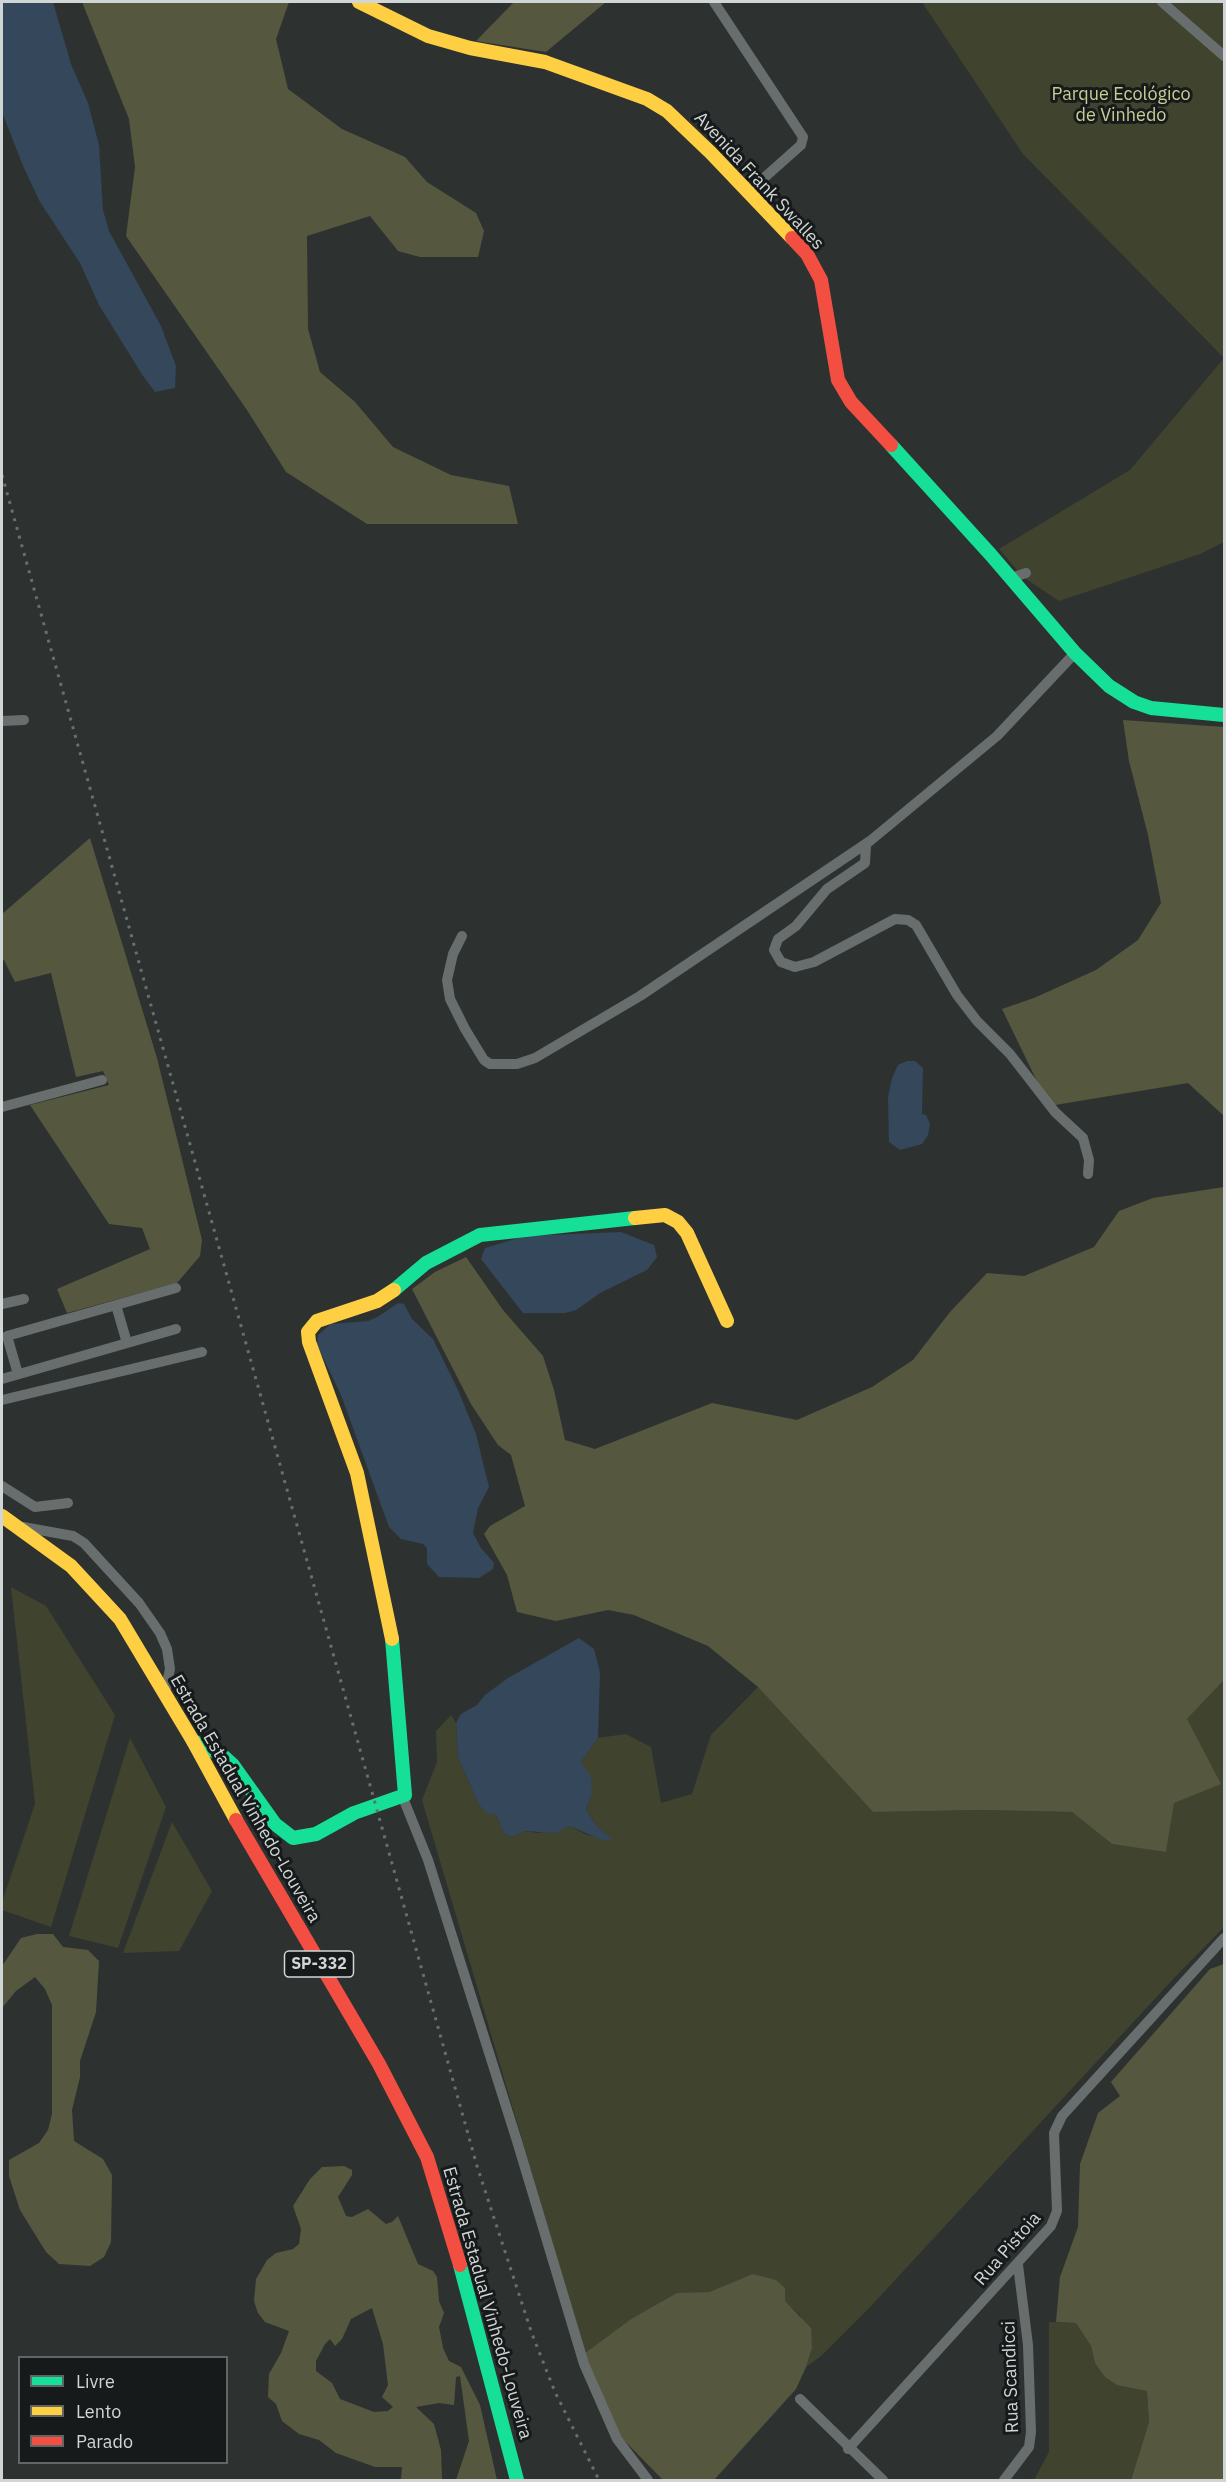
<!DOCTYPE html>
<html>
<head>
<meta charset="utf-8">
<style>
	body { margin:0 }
	#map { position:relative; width:1226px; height:2482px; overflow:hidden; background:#2d3231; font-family:"IBM Plex Sans",sans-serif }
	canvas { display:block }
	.frame { position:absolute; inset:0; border:3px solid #d0d6d5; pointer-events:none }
	.legend { position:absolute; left:18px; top:2356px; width:210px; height:108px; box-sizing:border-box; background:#161a1a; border:2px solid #606565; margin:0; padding:8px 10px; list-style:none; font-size:18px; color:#d0d6d5 }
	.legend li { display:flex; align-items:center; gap:12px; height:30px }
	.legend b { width:30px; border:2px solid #606565 }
</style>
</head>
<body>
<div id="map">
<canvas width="1226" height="2482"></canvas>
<div class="frame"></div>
<ul class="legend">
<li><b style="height:8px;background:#16e098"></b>Livre</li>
<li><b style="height:8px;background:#ffcf43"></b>Lento</li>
<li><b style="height:8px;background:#f24e42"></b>Parado</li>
</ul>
</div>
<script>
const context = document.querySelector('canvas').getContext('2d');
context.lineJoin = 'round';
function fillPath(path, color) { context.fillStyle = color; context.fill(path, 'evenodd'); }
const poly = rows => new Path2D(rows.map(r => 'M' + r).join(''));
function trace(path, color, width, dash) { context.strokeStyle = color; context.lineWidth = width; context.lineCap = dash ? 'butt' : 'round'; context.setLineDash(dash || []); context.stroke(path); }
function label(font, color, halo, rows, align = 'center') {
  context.font = font + ' "IBM Plex Sans",sans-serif'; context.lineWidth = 6; context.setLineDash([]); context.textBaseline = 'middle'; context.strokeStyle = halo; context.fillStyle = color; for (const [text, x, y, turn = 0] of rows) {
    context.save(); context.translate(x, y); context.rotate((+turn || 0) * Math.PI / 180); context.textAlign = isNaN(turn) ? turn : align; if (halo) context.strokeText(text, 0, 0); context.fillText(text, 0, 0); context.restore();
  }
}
const green = poly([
	[922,2,1224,2,1224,542,1200,554,1059,601,1023,577,999,549,1130,470,1224,358,1023,154],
	[11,1587,46,1606,115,1715,51,1927,2,1910,2,1902,35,1804],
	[1224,1680,1224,1927,1175,1977,872,2305,820,2357,806,2367,812,2348,800,2315,784,2301,785,2288,754,2274,709,2292,677,2294,631,2319,585,2353,422,1800,437,1762,436,1731,451,1715,456,1723,458,1757,477,1801,496,1815,504,1833,511,1837,525,1831,538,1833,570,1826,587,1835,611,1839,596,1825,586,1809,592,1794,581,1762,598,1738,626,1734,651,1747,661,1803,692,1794,711,1735,758,1687,873,1812,981,1810,1072,1812,1112,1844,1166,1851,1187,1719],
	[130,1738,166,1807,118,1948,69,1936],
	[172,1822,212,1891,179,1951,123,1953],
	[1049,2322,1076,2323,1091,2346,1095,2363,1133,2388,1147,2390,1149,2422,1131,2480,1034,2480,1049,2452]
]);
const forest = poly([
	[82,2,289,2,276,39,288,89,342,129,405,157,427,182,476,213,484,231,478,257,420,257,398,251,370,216,307,236,308,329,320,372,355,402,393,447,451,475,509,486,518,524,367,524,286,472,247,410,126,236,135,167,129,119],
	[514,2,606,2,546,52,476,41],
	[1123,720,1224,727,1224,1116,1188,1083,1049,1106,1002,1009,1034,998,1096,970,1138,940,1161,903,1148,835,1129,761],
	[90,838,157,1058,202,1240,200,1256,177,1283,67,1313,57,1289,150,1249,142,1228,109,1224,30,1105,109,1085,103,1071,76,1077,51,973,15,982,4,960,2,960,2,914],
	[1224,1187,1224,1680,1187,1719,1221,1784,1174,1803,1166,1852,1112,1844,1072,1812,981,1810,873,1812,758,1687,708,1646,634,1615,608,1610,556,1621,517,1612,507,1575,484,1534,490,1526,525,1506,511,1455,498,1445,471,1404,412,1289,435,1272,466,1257,503,1310,543,1356,554,1390,565,1440,595,1449,712,1403,797,1420,872,1387,913,1360,950,1312,987,1273,1024,1276,1094,1247,1119,1211,1153,1198],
	[37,1934,53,1934,63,1947,88,1950,99,1961,96,2012,80,2061,80,2077,72,2110,74,2141,103,2159,112,2175,111,2242,104,2257,90,2266,59,2264,46,2252,20,2210,9,2176,9,2160,39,2143,48,2130,52,2114,52,2005,45,1989,35,1977,16,1991,2,2008,2,1966,21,1938],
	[1224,1964,1224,2480,1131,2480,1149,2422,1147,2391,1117,2385,1105,2377,1095,2363,1091,2346,1076,2323,1056,2322,1060,2277,1078,2227,1080,2164,1098,2113,1120,2096,1111,2082,1210,1969],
	[344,2166,352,2170,352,2175,338,2197,346,2216,352,2217,368,2209,386,2224,392,2222,398,2216,418,2264,433,2271,437,2277,439,2301,444,2313,439,2327,443,2348,449,2361,461,2367,480,2405,497,2480,456,2480,469,2441,460,2376,456,2377,454,2405,439,2403,416,2407,434,2424,441,2450,442,2480,401,2480,402,2467,375,2467,336,2453,319,2440,299,2434,282,2421,276,2404,268,2397,269,2374,281,2353,289,2331,265,2322,258,2313,254,2301,256,2279,267,2260,276,2253,293,2249,299,2244,301,2229,293,2206,310,2179,322,2167],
	[372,2308,383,2344,388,2385,382,2397,393,2407,388,2411,374,2412,340,2399,332,2383,316,2371,316,2361,325,2344,330,2339,335,2346,342,2339,351,2319],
	[753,2274,776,2280,785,2288,785,2301,811,2328,812,2348,806,2367,796,2389,714,2480,663,2480,611,2427,585,2353,631,2319,677,2293,709,2292]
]);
const water = poly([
	[2,2,53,2,71,64,88,103,99,145,103,210,109,231,161,326,176,366,175,388,155,392,143,376,99,305,80,263,40,202,23,166,2,112],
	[907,1061,915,1061,923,1068,922,1114,926,1115,930,1124,928,1135,922,1144,900,1150,889,1142,888,1097,892,1078,898,1065],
	[621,1232,654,1245,657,1257,647,1270,600,1293,576,1310,565,1313,523,1313,481,1259,485,1248,525,1236],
	[398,1303,404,1304,412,1319,433,1339,458,1390,476,1434,489,1487,478,1508,473,1533,481,1548,494,1563,493,1569,479,1578,439,1577,427,1564,427,1548,423,1544,401,1539,389,1527,341,1395,317,1345,318,1335,331,1324,368,1321,379,1316],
	[579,1638,594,1649,600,1672,598,1738,581,1762,591,1777,592,1794,586,1809,596,1825,612,1839,604,1841,570,1826,555,1833,525,1831,511,1837,504,1833,496,1815,486,1813,477,1801,458,1757,456,1723,461,1714,477,1705,485,1695,508,1678]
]);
const street = poly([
	[714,2,803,137,801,145,747,193],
	[1162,2,1224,56],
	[1011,578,1026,573],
	[2,721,24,720],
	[866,845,865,863,827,889,796,926,778,939,774,950,781,962,795,967,814,962,895,919,908,920,916,925,957,995,977,1021,1010,1054,1055,1112,1083,1138,1089,1160,1088,1174],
	[462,936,453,954,447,980,450,999,465,1029,484,1060,490,1064,517,1064,535,1058,640,996,870,841,997,736,1075,653],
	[2,1107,102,1080],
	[2,1304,24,1299],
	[116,1305,127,1343],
	[18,1374,7,1336,176,1288],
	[2,1379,176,1329],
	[2,1400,202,1352],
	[2,1486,35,1507,68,1503],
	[23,1527,73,1536,84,1543,139,1603,160,1633,167,1649,170,1669,165,1693],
	[403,1798,428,1860,517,2141,584,2364,617,2439,648,2480],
	[800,2399,883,2480],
	[848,2449,1051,2226,1057,2211,1054,2133,1062,2116,1224,1938],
	[1004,2480,1029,2447,1031,2432,1028,2345,1018,2265]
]);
const fast = poly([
	[891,445,991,555,1075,653,1109,686,1134,702,1151,708,1224,715],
	[394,1290,426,1263,480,1235,635,1218],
	[193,1741,223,1756,233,1765,275,1824,293,1838,316,1834,354,1813,405,1795,392,1639],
	[460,2265,517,2480]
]);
const slow = poly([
	[359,2,428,36,470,48,545,62,647,99,667,111,711,153,792,238],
	[635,1218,665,1215,678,1222,687,1233,727,1321],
	[2,1516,71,1566,120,1619,193,1741,236,1820],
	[392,1639,357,1473,309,1342,308,1332,317,1321,377,1301,394,1290]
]);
const jam = poly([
	[792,238,807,254,821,280,838,380,851,402,891,445],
	[236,1820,379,2064,427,2157,460,2265]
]);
const rail = poly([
	[2,475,477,2166,532,2334,555,2392,599,2480]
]);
const shields = [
	[319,1964,69]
];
const shieldNames = [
	["SP-332",319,1964]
];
const parkNames = [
	["Parque Ecológico",1121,95],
	["de Vinhedo",1121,116]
];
const streetNames = [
	["Avenida Frank Swalles",759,181,47],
	["Estrada Estadual Vinhedo-Louveira",245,1799,60],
	["Rua Pistoia",1008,2249,-49],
	["Estrada Estadual Vinhedo-Louveira",487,2303,74],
	["Rua Scandicci",1011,2377,-92]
];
fillPath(green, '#40432e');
fillPath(forest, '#55583e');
fillPath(water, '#34475b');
trace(street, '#686e6e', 10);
trace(fast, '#16e098', 14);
trace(slow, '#ffcf43', 14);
trace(jam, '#f24e42', 14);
trace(rail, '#696e6e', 3, [3, 6]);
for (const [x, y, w] of shields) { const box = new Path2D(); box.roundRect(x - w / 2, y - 13, w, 26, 4.5); context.fillStyle = '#161a1a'; context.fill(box); trace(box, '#d0d6d5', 1.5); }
label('bold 16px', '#d0d6d5', null, shieldNames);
label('18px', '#c8cd94', '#161a1a', parkNames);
label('18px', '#d0d6d5', '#161a1a', streetNames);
</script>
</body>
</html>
